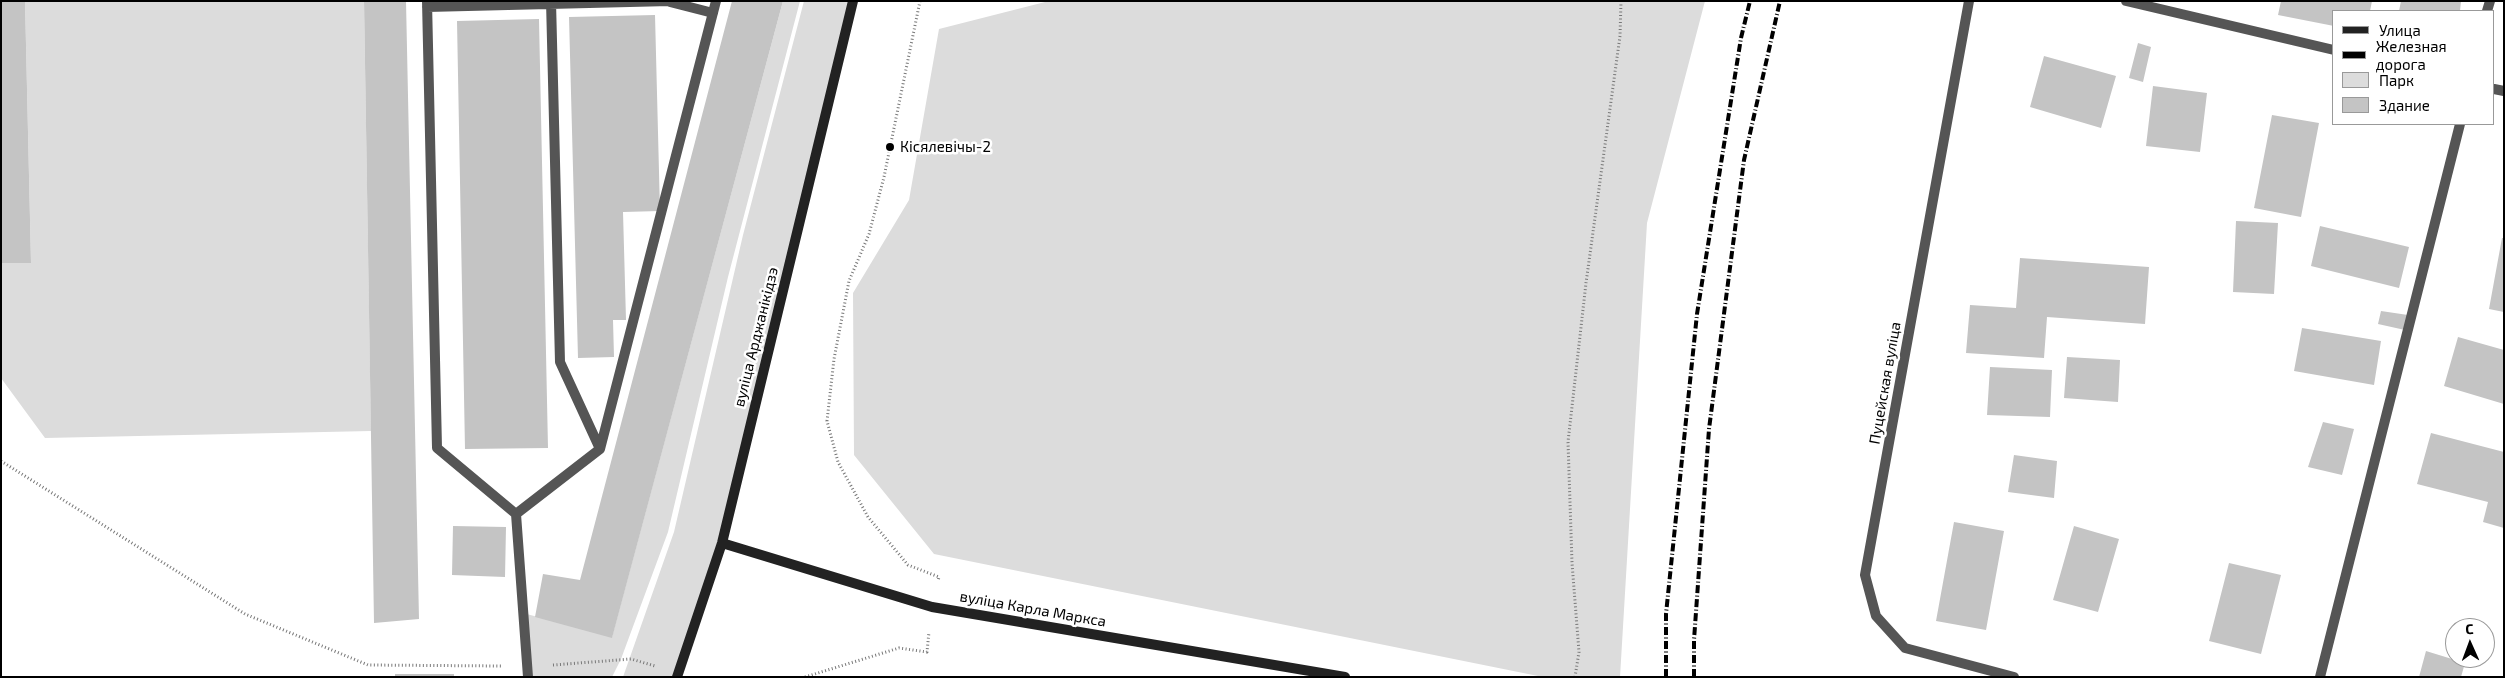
<!DOCTYPE html>
<html>
<head>
<meta charset="utf-8">
<style>
	body { margin:0 }
	#map { position:relative; width:2505px; height:678px; overflow:hidden; background:#fff; font-family:"Exo 2",sans-serif }
	canvas { display:block }
	.frame { position:absolute; inset:0; border:2px solid #000; pointer-events:none }
	.legend { position:absolute; left:2332px; top:10px; width:162px; height:115px; box-sizing:border-box; background:#fff; border:1px solid #999; margin:0; padding:6px 9px; list-style:none; font-size:15px; color:#000 }
	.legend li { display:flex; align-items:center; gap:10px; height:25px }
	.legend b { width:25px; border:1px solid #999 }
	.north { position:absolute; left:2445px; top:618px; width:50px; height:50px; box-sizing:border-box; background:#fff; border:1px solid #999; border-radius:50%; rotate:358deg; font-size:14px; font-weight:700; line-height:20px; text-align:center; color:#000 }
	.north::after { content:''; display:block; margin:auto; width:18px; height:22px; background:#000; clip-path:polygon(50% 0,100% 100%,50% 72%,0 100%) }
</style>
</head>
<body>
<div id="map">
<canvas width="2505" height="678"></canvas>
<div class="frame"></div>
<ul class="legend">
<li><b style="height:6px;background:#222"></b>Улица</li>
<li><b style="height:6px;background:#000"></b>Железная дорога</li>
<li><b style="height:14px;background:#dcdcdc"></b>Парк</li>
<li><b style="height:14px;background:#c4c4c4"></b>Здание</li>
</ul>
<div class="north">С</div>
</div>
<script>
const context = document.querySelector('canvas').getContext('2d');
context.lineJoin = 'round';
function fillPath(path, color) { context.fillStyle = color; context.fill(path, 'evenodd'); }
const poly = rows => new Path2D(rows.map(r => 'M' + r).join(''));
function trace(path, color, width, dash) { context.strokeStyle = color; context.lineWidth = width; context.lineCap = dash ? 'butt' : 'round'; context.setLineDash(dash || []); context.stroke(path); }
function label(font, color, halo, rows, align = 'center') {
  context.font = font + ' "Exo 2",sans-serif'; context.lineWidth = 5; context.setLineDash([]); context.textBaseline = 'middle'; context.strokeStyle = halo; context.fillStyle = color; for (const [text, x, y, turn = 0] of rows) {
    context.save(); context.translate(x, y); context.rotate((+turn || 0) * Math.PI / 180); context.textAlign = isNaN(turn) ? turn : align; if (halo) context.strokeText(text, 0, 0); context.fillText(text, 0, 0); context.restore();
  }
}
const green = poly([
	[25,1,364,1,371,431,45,438,1,378,1,263,31,263],
	[783,1,800,1,728,277,668,532,621,659,612,677,528,677,523,613,612,637],
	[804,1,853,1,722,543,677,677,623,677,674,532,743,235],
	[1049,1,1705,1,1647,223,1620,677,1543,677,934,554,854,455,853,293,909,200,939,29]
]);
const building = poly([
	[1,1,25,1,31,263,1,263],
	[364,1,406,1,419,619,374,623],
	[732,1,783,1,612,638,535,617,543,574,580,580],
	[2281,1,2372,1,2370,11,2334,11,2334,26,2278,15],
	[2401,1,2461,1,2460,11,2399,11],
	[655,15,660,211,623,212,626,320,613,320,614,357,578,358,569,17],
	[539,19,548,448,465,449,457,21],
	[2138,43,2151,47,2143,82,2129,78],
	[2044,56,2116,76,2101,128,2030,107],
	[2153,86,2207,93,2200,152,2146,146],
	[2272,115,2319,123,2301,217,2254,208],
	[2236,221,2278,223,2274,294,2233,292],
	[2320,226,2409,247,2399,288,2311,266],
	[2502,238,2504,238,2504,312,2489,309],
	[2020,258,2149,267,2145,324,2047,317,2044,358,1966,353,1970,305,2016,308],
	[2381,311,2408,315,2405,330,2378,324],
	[2302,328,2381,341,2374,385,2294,371],
	[2458,337,2504,350,2504,404,2444,386],
	[2067,357,2120,360,2118,402,2064,398],
	[1990,367,2052,370,2050,417,1987,415],
	[2323,422,2354,429,2342,475,2308,467],
	[2431,433,2504,452,2504,528,2483,522,2488,502,2417,484],
	[2014,455,2057,461,2054,498,2008,492],
	[1954,522,2004,531,1986,630,1936,621],
	[453,526,506,527,505,577,452,575],
	[2074,526,2119,539,2098,612,2053,600],
	[2229,563,2281,575,2261,654,2209,641],
	[2426,651,2465,663,2461,677,2419,677],
	[395,674,454,674,454,677,395,677]
]);
const path = poly([
	[920,1,884,177,869,234,849,281,834,359,827,421,838,462,868,517,908,565,939,577,938,581],
	[1,461,245,614,368,665,501,666],
	[553,665,631,659,655,666],
	[805,677,899,648,927,652,929,632],
	[1575,677,1579,652,1572,563,1568,442,1586,283,1620,36,1621,1]
]);
const lane = poly([
	[427,1,437,448,516,514,528,677],
	[551,1,560,362,600,449],
	[670,2,713,13],
	[427,7,670,1],
	[516,514,600,449,716,1]
]);
const street = poly([
	[1969,1,1865,575,1876,616,1905,648,2014,677],
	[2126,1,2334,50],
	[2487,11,2490,1],
	[2494,89,2504,91],
	[2320,677,2460,124]
]);
const secondary = poly([
	[722,543,932,607,1345,677],
	[677,677,722,543,853,1]
]);
const rail = poly([
	[1666,677,1666,614,1697,314,1741,38,1750,1],
	[1694,677,1694,640,1709,429,1744,160,1780,1]
]);
const markers = [
	[890,147,5,"#000"]
];
const poiNames = [
	["Кісялевічы-2",900,147]
];
const streetNames = [
	["вуліца Арджанікідзэ",756,337,-76],
	["Пуцейская вуліца",1885,383,-80],
	["вуліца Карла Маркса",1033,609,10]
];
fillPath(green, '#dcdcdc');
fillPath(building, '#c4c4c4');
trace(path, '#777', 3, [1, 2.5]);
trace(lane, '#555', 10);
trace(street, '#555', 10);
trace(secondary, '#222', 10);
trace(rail, '#000', 4, [8, 2.5, 1, 2.5]);
for (const [x, y, r, color] of markers) { const dot = new Path2D(); dot.arc(x, y, r, 0, 2 * Math.PI); context.fillStyle = color; context.fill(dot); trace(dot, '#fff', 2); }
label('15px', '#000', '#fff', poiNames, 'left');
label('15px', '#000', '#fff', streetNames);
</script>
</body>
</html>
